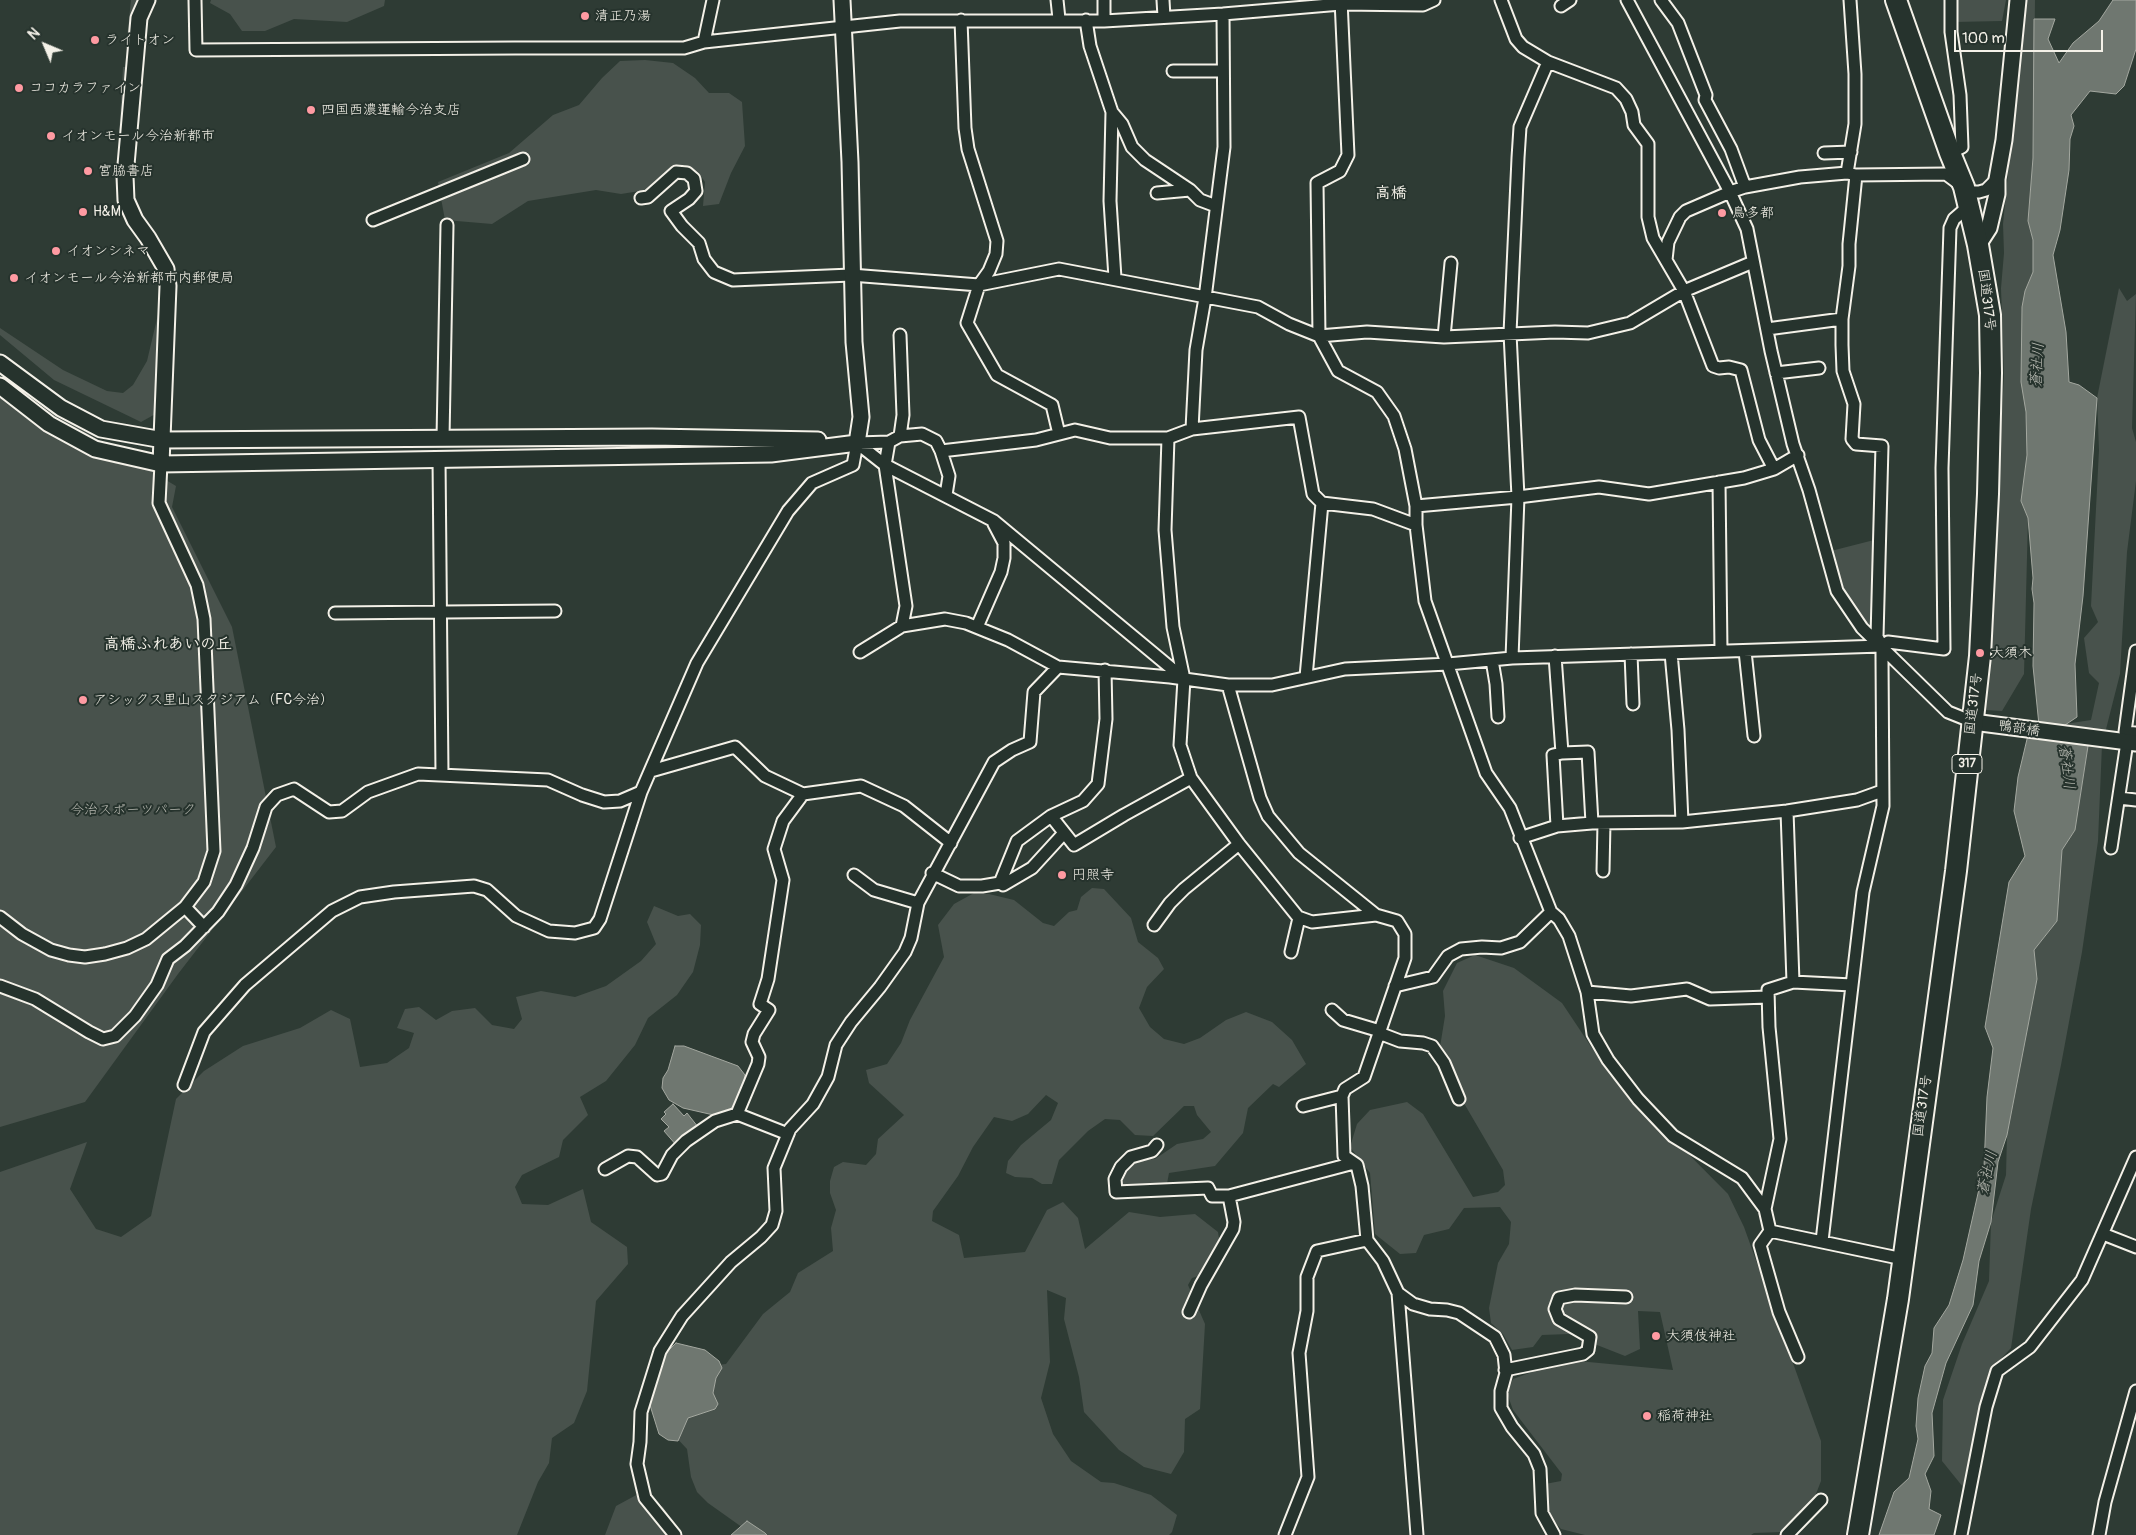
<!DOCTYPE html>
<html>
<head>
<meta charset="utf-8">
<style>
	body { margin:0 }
	#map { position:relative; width:2136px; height:1535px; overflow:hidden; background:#2e3b34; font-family:Pangolin,sans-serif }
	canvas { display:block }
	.north { position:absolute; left:20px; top:20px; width:50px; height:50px; -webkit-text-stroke:4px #26332d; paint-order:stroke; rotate:315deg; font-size:14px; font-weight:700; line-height:20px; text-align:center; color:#f4f1e8 }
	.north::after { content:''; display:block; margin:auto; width:18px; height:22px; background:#f4f1e8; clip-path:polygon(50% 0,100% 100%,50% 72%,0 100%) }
	.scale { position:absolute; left:1954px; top:30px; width:149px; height:22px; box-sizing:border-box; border:2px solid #f4f1e8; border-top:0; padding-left:6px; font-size:15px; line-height:18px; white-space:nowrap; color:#f4f1e8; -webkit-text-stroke:4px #26332d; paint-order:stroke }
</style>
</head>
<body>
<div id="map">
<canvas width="2136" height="1535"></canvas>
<div class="north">N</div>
<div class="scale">100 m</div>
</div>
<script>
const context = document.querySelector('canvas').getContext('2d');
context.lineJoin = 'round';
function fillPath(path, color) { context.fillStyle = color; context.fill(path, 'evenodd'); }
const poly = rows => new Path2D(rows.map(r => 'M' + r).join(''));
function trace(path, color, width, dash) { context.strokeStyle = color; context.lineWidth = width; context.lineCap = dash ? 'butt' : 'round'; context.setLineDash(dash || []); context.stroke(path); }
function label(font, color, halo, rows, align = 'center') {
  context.font = font + ' Pangolin,"Klee One",sans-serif'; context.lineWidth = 4; context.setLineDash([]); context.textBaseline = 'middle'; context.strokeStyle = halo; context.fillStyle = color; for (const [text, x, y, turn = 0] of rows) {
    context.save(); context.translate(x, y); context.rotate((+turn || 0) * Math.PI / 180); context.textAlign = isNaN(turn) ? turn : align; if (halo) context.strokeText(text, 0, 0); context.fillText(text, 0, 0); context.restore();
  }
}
const green = poly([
	[131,0,138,0,136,5,130,49,126,48],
	[211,0,385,0,384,6,347,22,294,19,265,31,242,31,230,14,210,3],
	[1954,0,2006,0,2002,21,1954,22],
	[2025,0,2035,0,2033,158,2028,221,2033,240,2033,272,2025,291,2022,307,2021,349,2027,430,2027,455,2021,501,2028,518,2024,674,2002,711,1985,710,2004,376,2001,288,2004,253,2003,224],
	[645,60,673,63,695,78,709,93,729,93,742,102,745,146,731,173,719,204,703,206,705,182,698,172,684,165,665,176,646,190,621,194,596,190,528,201,492,224,445,220,438,182,509,153,553,115,579,105,602,78,620,61],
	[123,67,129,67,125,137,119,136],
	[2119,288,2127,301,2136,294,2132,428,2136,442,2136,481,2127,552,2120,674,2102,745,2098,841,2082,952,2061,1065,2031,1209,2011,1348,1994,1366,1963,1487,1942,1461,1943,1400,1962,1344,1989,1281,1991,1222,2006,1175,2007,1135,2011,1112,2037,979,2034,950,2057,921,2062,850,2075,830,2088,746,2065,724,2091,720,2099,683,2089,673,2084,638,2098,622,2091,606,2099,450,2097,398],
	[165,305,159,412,141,422,54,380,0,335,0,328,63,370,107,391,123,393,133,385,147,361,159,310],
	[0,381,176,486,172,507,232,627,276,847,178,974,85,1102,0,1127],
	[1874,540,1875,634,1866,625,1834,580,1831,551],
	[1092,888,1104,889,1131,918,1138,942,1158,958,1164,969,1147,987,1139,1008,1150,1027,1164,1039,1184,1044,1200,1038,1226,1020,1246,1012,1272,1022,1292,1040,1306,1064,1279,1087,1273,1084,1248,1108,1243,1133,1215,1166,1169,1173,1166,1189,1119,1191,1117,1179,1124,1168,1137,1160,1155,1159,1177,1144,1203,1139,1211,1132,1197,1115,1194,1106,1184,1106,1153,1136,1135,1135,1120,1120,1105,1119,1088,1131,1059,1160,1052,1184,1042,1184,1032,1178,1015,1177,1006,1173,1008,1161,1021,1145,1051,1120,1058,1103,1046,1095,1028,1114,1012,1121,994,1117,973,1147,958,1176,933,1211,932,1221,959,1235,964,1258,1025,1252,1047,1210,1063,1202,1078,1218,1085,1249,1129,1212,1160,1217,1195,1214,1218,1232,1220,1245,1205,1274,1192,1278,1188,1285,1205,1324,1200,1409,1185,1419,1184,1452,1171,1474,1144,1467,1119,1450,1084,1412,1079,1377,1064,1319,1066,1298,1047,1290,1050,1362,1041,1398,1053,1434,1071,1461,1101,1482,1114,1483,1151,1495,1177,1515,1172,1532,1169,1535,753,1535,708,1503,697,1492,691,1477,687,1449,671,1432,716,1365,726,1364,763,1314,790,1292,798,1273,833,1251,831,1228,836,1210,830,1193,830,1181,834,1167,843,1162,866,1165,876,1154,878,1139,904,1115,869,1083,866,1070,887,1064,901,1043,910,1020,944,957,938,925,954,904,974,893,989,894,1014,900,1043,923,1054,926,1069,912,1077,910,1081,897],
	[654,906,678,916,690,914,701,925,700,945,693,972,677,995,648,1018,635,1045,606,1081,580,1097,588,1115,563,1140,559,1157,522,1175,515,1187,522,1204,548,1205,583,1189,591,1222,627,1247,628,1264,596,1301,587,1391,574,1423,552,1438,549,1463,538,1482,517,1535,0,1535,0,1172,87,1142,70,1189,96,1229,121,1237,151,1216,176,1099,204,1071,243,1046,300,1028,331,1010,350,1019,360,1067,387,1063,409,1048,414,1033,397,1028,405,1009,419,1007,436,1020,452,1011,475,1008,492,1025,514,1029,522,1019,516,997,541,991,575,997,606,986,641,961,656,944,647,922],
	[1475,955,1514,968,1562,1003,1610,1075,1728,1194,1744,1227,1821,1441,1821,1481,1814,1499,1782,1532,1754,1533,1751,1535,1585,1535,1561,1529,1545,1511,1545,1484,1561,1481,1562,1474,1513,1410,1507,1393,1513,1379,1532,1372,1551,1361,1578,1361,1673,1370,1660,1312,1638,1311,1640,1349,1625,1356,1569,1334,1542,1335,1533,1347,1512,1350,1503,1334,1491,1323,1489,1308,1498,1263,1509,1244,1511,1222,1500,1207,1464,1208,1449,1229,1424,1235,1416,1253,1400,1254,1375,1234,1370,1173,1350,1147,1357,1124,1370,1110,1407,1102,1423,1114,1473,1197,1498,1192,1505,1185,1503,1170,1458,1093,1440,1047,1445,1016,1443,991,1457,963],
	[640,1493,663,1507,682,1535,605,1535,616,1506]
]);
const water = poly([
	[2113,0,2136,0,2136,49,2124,86,2116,94,2090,91,2071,115,2074,126,2070,139,2069,170,2060,230,2053,255,2066,332,2069,382,2079,385,2097,398,2083,596,2075,664,2077,717,2065,725,2088,746,2075,830,2062,850,2057,921,2034,950,2037,979,2007,1135,1998,1162,1991,1222,1979,1261,1973,1305,1946,1363,1932,1413,1934,1456,1925,1474,1931,1491,1929,1509,1941,1515,1934,1535,1879,1535,1894,1492,1909,1478,1918,1439,1916,1426,1918,1398,1925,1366,1932,1353,1934,1328,1949,1305,1963,1260,1979,1189,1978,1172,1984,1167,1987,1097,1993,1048,1985,1027,2009,882,2025,856,2014,811,2018,777,2028,735,2040,735,2033,666,2034,603,2032,589,2033,578,2028,518,2021,501,2027,455,2026,412,2021,382,2022,307,2025,291,2033,272,2033,240,2028,221,2033,158,2034,19,2055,19,2048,39,2059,63,2073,43,2099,21,2113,0],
	[675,1046,684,1046,738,1066,745,1075,744,1087,739,1098,730,1110,718,1116,683,1108,669,1100,662,1088,663,1078,668,1070,675,1046],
	[673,1104,684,1116,687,1113,698,1127,677,1146,664,1131,669,1127,661,1119,666,1114,664,1112,673,1104],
	[676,1343,705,1350,719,1361,722,1368,716,1378,713,1393,718,1404,715,1409,688,1418,678,1441,668,1440,659,1434,649,1402,666,1353,676,1343],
	[747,1521,765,1533,767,1535,731,1535,747,1521]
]);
const street = poly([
	[195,0,196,50,515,48,684,48,704,42,900,21,1104,21,1223,14,1341,4,1423,5,1434,0],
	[1057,0,1059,19],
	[1163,0,1164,17],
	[1341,0,1348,155,1340,171,1317,183,1319,336,1338,371,1377,392,1394,416,1405,449,1416,506,1416,525,1425,601,1486,773,1510,808,1551,912,1520,942,1501,948,1482,947,1461,949,1448,956,1433,977,1395,986],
	[1627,0,1730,192,1747,229,1771,351,1793,444,1809,490,1837,591,1862,628,1948,712,1973,722],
	[1661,0,1678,23,1706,95,1705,100,1731,149,1745,187],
	[1561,6,1570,0],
	[1223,14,1224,147,1205,298,1196,350,1192,429,1168,438,1165,530,1173,627,1184,679,1180,745,1191,778,1239,844,1298,917,1312,922,1376,915,1397,921,1405,934,1405,958,1364,1077,1345,1089,1342,1096,1344,1156,1357,1165,1362,1186,1367,1240,1383,1261,1398,1293,1417,1535],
	[961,20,965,128,968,149,997,241,996,254,989,271,979,285,967,323,997,375,1052,405,1059,434],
	[1086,20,1090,46,1112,112,1110,201,1115,278],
	[1104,21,1104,0],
	[704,42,713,0],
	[1173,71,1223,71],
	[1112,112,1122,124,1132,147,1145,160,1190,190,1200,200,1216,206],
	[1824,153,1851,152],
	[1950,153,1962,147,1960,95,1951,32,1951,0],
	[1847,173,1855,124,1855,74,1850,0],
	[1157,193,1190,190],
	[641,198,648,197,676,172,687,173,694,179,696,191,689,199,671,211,682,226,699,243,704,259,714,272,733,280,851,275,979,285,1059,269,1258,307,1289,324,1319,336,1367,332,1444,337,1555,332,1588,333,1630,323,1684,291,1753,262],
	[373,220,523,159],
	[1666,260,1668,242,1680,217,1686,211,1730,192,1745,187,1800,177,1847,173,1856,175,1946,174,1970,192,1979,192,1986,190,1997,179],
	[1767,329,1842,319],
	[1444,337,1451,263],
	[1776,373,1819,368],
	[1192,429,1299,417,1313,494,1322,503,1373,509,1416,525],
	[900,436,903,415,900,335],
	[443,438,447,225],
	[889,442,885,465,906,606,902,626,945,619,966,623,1008,640,1058,667,1170,677,1228,685,1272,685,1345,669,1448,664,1512,658,1882,646,1888,642,1944,649,1942,468,1950,228,1954,219,1969,206],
	[857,443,885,465,994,521,1183,678],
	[857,443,889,442,900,436,922,434,936,441,941,451],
	[439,459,442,774],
	[161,464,159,503,197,585,204,619,214,851,204,882,185,907,204,927],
	[1774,469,1798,455],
	[1719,482,1721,651],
	[946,495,949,476,941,451,1036,440,1075,430,1110,438,1168,438],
	[1416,506,1518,497,1599,487,1649,494,1744,478,1774,469,1759,440,1741,370,1729,367,1719,368,1713,366,1684,291,1653,238,1648,217,1648,144,1634,125,1632,112,1626,99,1616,88,1548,62,1523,47,1516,39,1501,0],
	[335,613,555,611],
	[977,627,1001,572,1004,558,1004,543,994,524],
	[1745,651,1754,736],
	[2136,651,2125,732,2136,733],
	[860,652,902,626],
	[1671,653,1678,730,1682,822],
	[1631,654,1633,704],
	[1555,656,1562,753],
	[1512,658,1518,497,1510,333,1518,158,1520,127,1548,62],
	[1492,660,1496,684,1498,717],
	[1306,677,1322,503],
	[1228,685,1260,798,1268,816,1299,853,1376,915],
	[651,771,735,747,765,776,803,794,861,786,904,806,951,843],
	[2119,798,2136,800],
	[1787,811,1793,982],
	[1051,816,1083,801,1098,784,1106,719,1105,670],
	[1557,826,1553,755,1562,753,1588,752,1592,823],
	[1520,838,1557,826,1592,823,1682,822,1787,811,1857,800,1882,791],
	[2111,848,2127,742],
	[1603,871,1604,823],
	[932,873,959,886,982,886,1000,883,1003,885,1032,868,1064,833],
	[854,875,874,890,918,903],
	[1000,883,1017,841,1051,816,1074,845,1124,815,1191,778],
	[1551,912,1559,919,1569,936,1587,992,1593,1034,1608,1060,1638,1099,1673,1136,1742,1178,1765,1209],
	[0,917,22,934,51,950,69,955,85,957,105,954,127,948,146,939,185,907],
	[1154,925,1170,903,1184,889,1239,844],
	[1291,952,1299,918],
	[1852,985,1793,982,1768,990,1769,1027,1780,1139,1765,1209,1770,1231,1903,1259],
	[0,986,35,999,89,1032,103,1039,115,1036,135,1016,157,985,168,959,185,946,218,912,236,885,253,848,266,807,277,795,294,789,329,812,342,811,368,792,418,774,548,780,582,795,604,802,620,801,641,792,697,663,788,511,812,483,853,465,857,443],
	[1587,992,1631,996,1687,989,1710,999,1768,997],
	[1332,1010,1343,1020,1380,1031],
	[1379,1033,1400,1041,1423,1043,1432,1046,1444,1063,1459,1099],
	[184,1085,204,1032,245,985,332,911,360,897,394,892,474,886,487,890,516,916,549,931,575,933,594,928,600,919,641,792],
	[1303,1106,1342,1096],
	[788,1134,737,1114,758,1064,759,1057,752,1042,754,1034,769,1010,760,1004,768,979,783,880,774,849,783,821,803,794],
	[1157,1145,1152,1151,1131,1157,1121,1167,1115,1179,1116,1192,1208,1188,1212,1196,1229,1196,1354,1163],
	[605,1169,628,1156,637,1157,657,1175,662,1174,672,1155,686,1141,715,1121,737,1114],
	[1770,1231,1760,1245,1779,1312,1798,1357],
	[2103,1234,2136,1247],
	[1822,1241,1863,892,1883,806,1882,658,1882,646,1877,637,1882,446,1856,444,1852,439,1854,404,1843,371,1842,345,1842,319,1849,266,1849,244,1856,175],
	[1398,1293,1413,1304,1430,1309,1447,1310,1459,1313,1495,1337,1504,1355,1506,1373,1501,1391,1501,1408,1512,1427,1534,1454,1540,1469,1542,1513,1554,1535],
	[1189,1312,1201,1285,1233,1229,1234,1222,1229,1196],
	[1505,1370,1583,1354,1588,1350,1590,1337,1559,1319,1555,1309,1559,1298,1575,1295,1626,1297],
	[675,1535,645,1498,637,1464,640,1442,641,1412,660,1351,682,1316,731,1262,761,1237,772,1225,776,1211,774,1168,790,1129,813,1104,828,1077,836,1045,851,1022,880,987,905,952,911,938,918,903,994,762,1012,750,1030,742,1034,692,1058,667],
	[1285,1535,1308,1477,1299,1353,1307,1311,1307,1277,1317,1251,1367,1240],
	[1787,1535,1821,1500],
	[1961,1535,1986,1407,1997,1371,2030,1347,2082,1280,2136,1157],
	[2099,1535,2105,1502,2136,1391]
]);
const secondary = poly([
	[147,0,139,18,125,176,126,200,135,220,148,238,166,269,168,286,161,464],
	[842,0,850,162,854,342,861,417,857,443],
	[1978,245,1989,228,1997,194,1997,179,2004,140,2018,0],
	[0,363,61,408,101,429,163,440,652,437,818,440],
	[0,386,49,424,95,449,161,464,771,454,857,443],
	[1973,722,2136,743]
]);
const highway = poly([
	[1858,1535,1898,1299,1956,871,1980,656,1988,494,1991,373,1990,315,1978,245,1964,187,1950,153,1896,0]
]);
const markers = [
	[585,16,5,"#ff9aa2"],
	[95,40,5,"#ff9aa2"],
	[19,88,5,"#ff9aa2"],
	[311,110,5,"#ff9aa2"],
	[51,136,5,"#ff9aa2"],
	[88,171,5,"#ff9aa2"],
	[83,212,5,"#ff9aa2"],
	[1722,213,5,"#ff9aa2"],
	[56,251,5,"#ff9aa2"],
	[14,278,5,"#ff9aa2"],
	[1980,653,5,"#ff9aa2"],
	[83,700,5,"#ff9aa2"],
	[1062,875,5,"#ff9aa2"],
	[1656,1336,5,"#ff9aa2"],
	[1647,1416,5,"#ff9aa2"]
];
const shields = [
	[1967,764,30]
];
const shieldNames = [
	["317",1967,764]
];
const poiNames = [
	["清正乃湯",595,16],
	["ライトオン",105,40],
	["ココカラファイン",29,88],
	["四国西濃運輸今治支店",321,110],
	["イオンモール今治新都市",61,136],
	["宮脇書店",98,171],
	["H&M",93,212],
	["鳥多都",1732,213],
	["イオンシネマ",66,251],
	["イオンモール今治新都市内郵便局",24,278],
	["大須木",1990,653],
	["アシックス里山スタジアム（FC今治）",93,700],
	["円照寺",1072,875],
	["大須伎神社",1666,1336],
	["稲荷神社",1657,1416]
];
const streetNames = [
	["国道317号",1986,300,83],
	["国道317号",1974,704,-83],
	["鴨部橋",2019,729,8],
	["国道317号",1923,1106,-82]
];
const parkNames = [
	["今治スポーツパーク",133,810]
];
const waterNames = [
	["蒼社川",2038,365,-87],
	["蒼社川",2066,767,83],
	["蒼社川",1988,1173,-77]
];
const quarterNames = [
	["高橋",1391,194],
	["高橋ふれあいの丘",168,645]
];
fillPath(green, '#48524c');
fillPath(water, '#6f7770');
trace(water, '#a4a8a0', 1);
trace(street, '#f4f1e8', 15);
trace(secondary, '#f4f1e8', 19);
trace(highway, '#f4f1e8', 24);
trace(street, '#26332d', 11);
trace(secondary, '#26332d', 15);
trace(highway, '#26332d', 20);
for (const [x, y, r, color] of markers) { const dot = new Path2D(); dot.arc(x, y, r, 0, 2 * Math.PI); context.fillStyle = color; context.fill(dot); trace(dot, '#26332d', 2); }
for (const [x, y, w] of shields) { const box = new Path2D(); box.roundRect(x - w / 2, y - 9.5, w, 19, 4); context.fillStyle = '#26332d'; context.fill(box); trace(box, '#f4f1e8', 1); }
label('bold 12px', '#f4f1e8', null, shieldNames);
label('14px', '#f4f1e8', '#26332d', poiNames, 'left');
label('14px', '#f4f1e8', '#26332d', streetNames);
label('14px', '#b8b9b1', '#26332d', parkNames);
label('italic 15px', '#b8bab2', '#26332d', waterNames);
label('bold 16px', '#f4f1e8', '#26332d', quarterNames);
</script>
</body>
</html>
